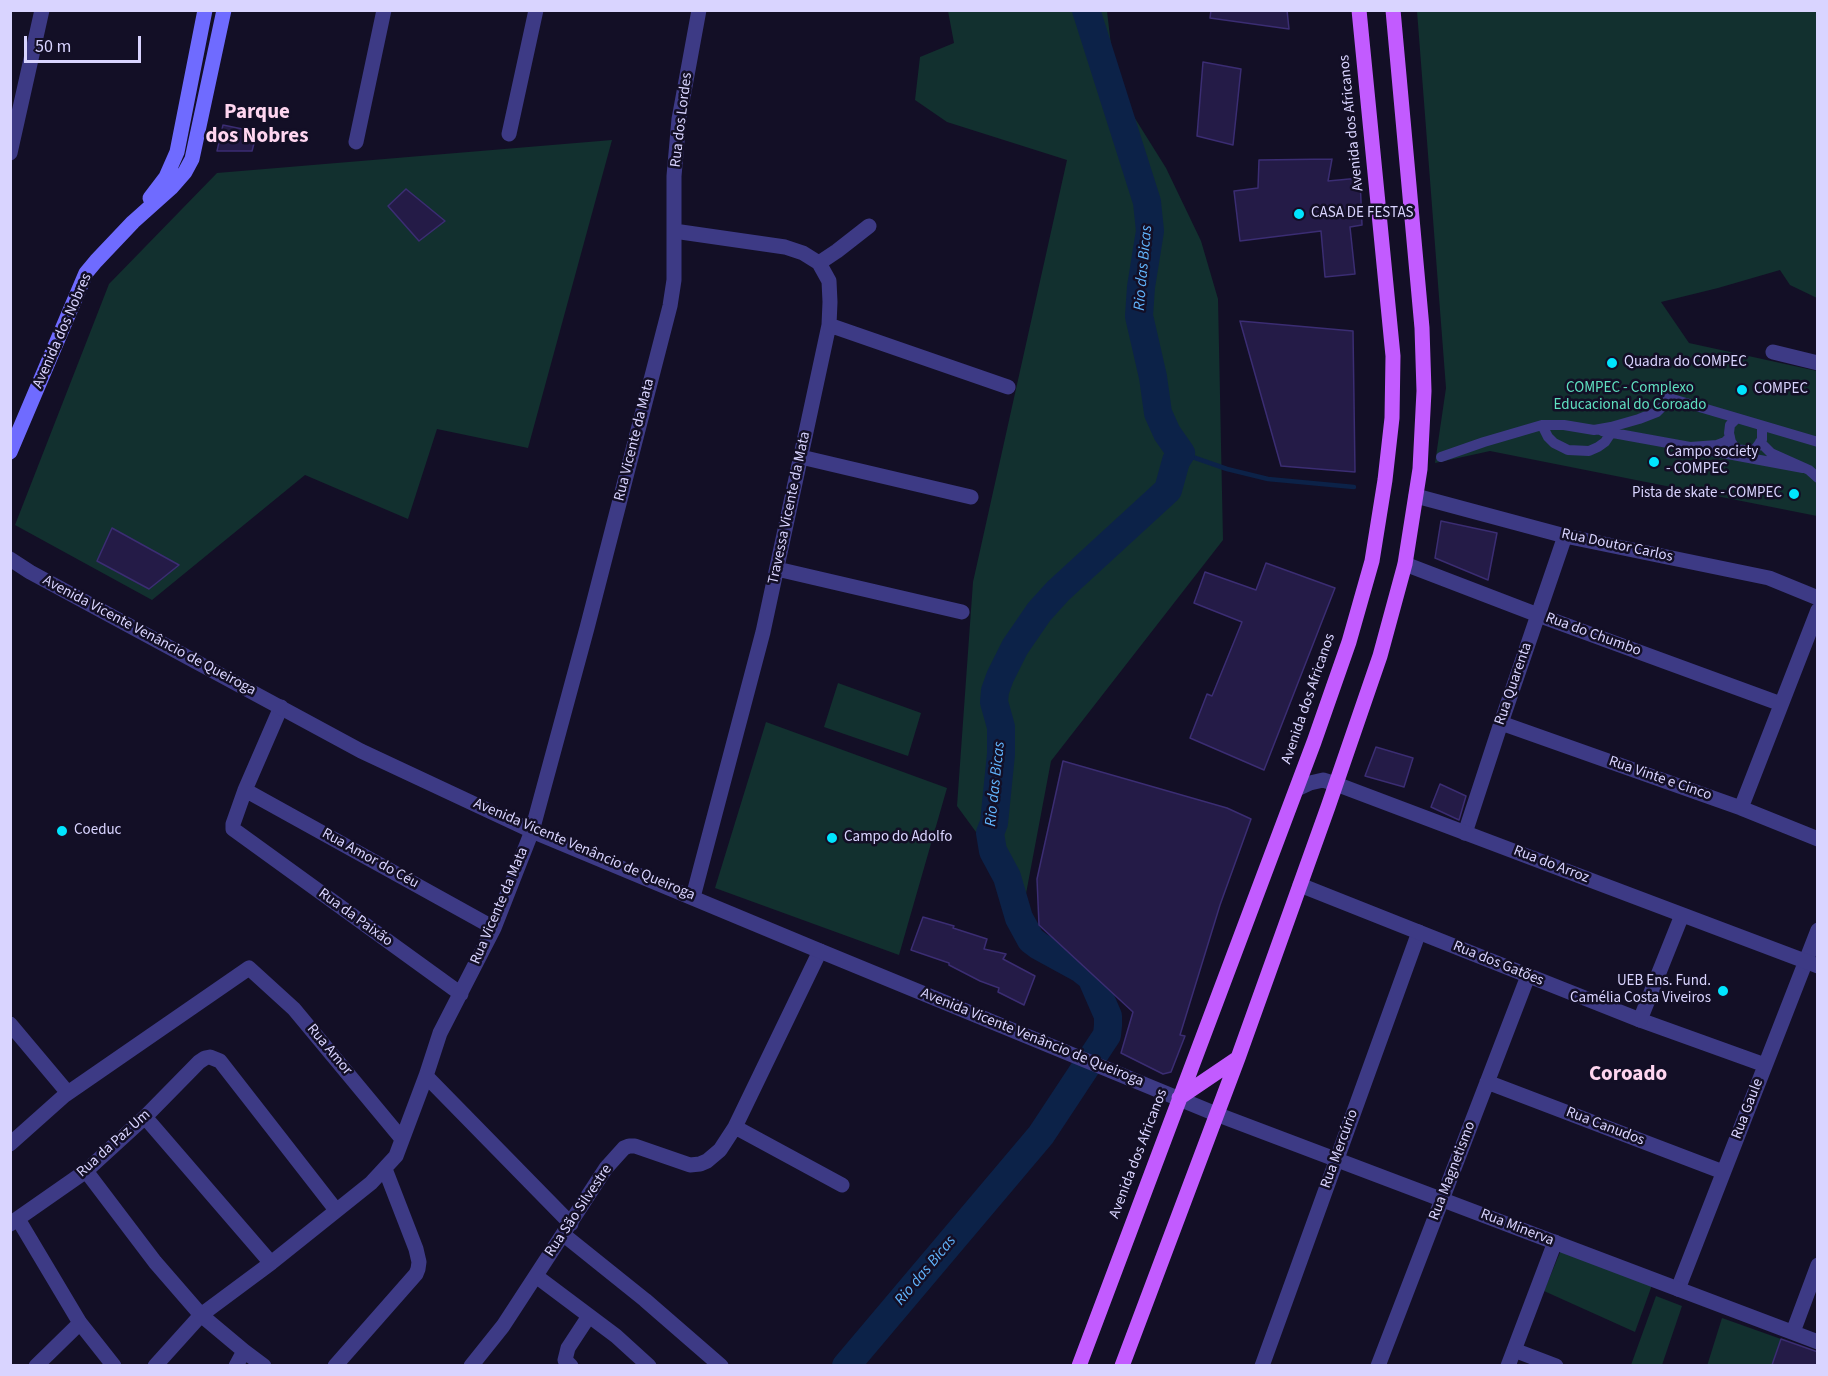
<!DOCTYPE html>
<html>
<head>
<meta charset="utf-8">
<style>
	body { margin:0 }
	#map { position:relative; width:1828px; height:1376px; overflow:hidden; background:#130f26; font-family:"Source Sans 3",sans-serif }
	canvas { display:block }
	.frame { position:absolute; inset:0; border:12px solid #d9d4ff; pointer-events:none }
	.scale { position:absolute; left:24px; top:36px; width:117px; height:27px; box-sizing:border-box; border:3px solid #d9d4ff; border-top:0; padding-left:8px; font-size:18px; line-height:21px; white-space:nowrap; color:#d9d4ff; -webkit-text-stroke:4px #130f26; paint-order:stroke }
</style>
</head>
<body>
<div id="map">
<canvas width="1828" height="1376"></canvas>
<div class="frame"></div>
<div class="scale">50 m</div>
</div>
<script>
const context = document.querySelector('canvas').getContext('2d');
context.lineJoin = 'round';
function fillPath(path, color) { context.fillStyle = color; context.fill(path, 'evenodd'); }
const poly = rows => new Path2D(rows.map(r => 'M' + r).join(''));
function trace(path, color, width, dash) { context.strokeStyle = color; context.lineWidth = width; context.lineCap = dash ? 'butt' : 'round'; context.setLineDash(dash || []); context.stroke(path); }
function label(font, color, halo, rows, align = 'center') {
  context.font = font + ' "Source Sans 3",sans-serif'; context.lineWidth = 5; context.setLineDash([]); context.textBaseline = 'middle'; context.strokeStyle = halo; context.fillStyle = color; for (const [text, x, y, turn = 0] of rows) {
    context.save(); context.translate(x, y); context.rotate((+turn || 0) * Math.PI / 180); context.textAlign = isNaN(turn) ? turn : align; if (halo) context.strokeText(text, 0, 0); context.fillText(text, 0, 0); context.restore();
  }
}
const green = poly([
	[948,11,1107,11,1116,88,1166,168,1201,241,1218,299,1223,540,1051,761,1025,899,957,806,973,582,1067,160,947,122,915,100,920,57,954,43],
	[1417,11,1817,11,1817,298,1790,285,1780,270,1718,288,1661,302,1689,343,1817,371,1817,516,1490,451,1435,463,1446,388],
	[612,140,528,448,437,429,408,519,305,475,152,600,15,525,109,284,217,173],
	[838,683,921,713,908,756,824,727],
	[766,722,947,788,899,955,715,888],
	[1561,1250,1652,1285,1635,1332,1544,1291],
	[1656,1296,1682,1306,1662,1365,1631,1365],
	[1722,1318,1781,1339,1772,1365,1707,1366]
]);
const stream = poly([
	[1181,453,1227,469,1268,479,1354,487]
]);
const river = poly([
	[846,1366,1041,1135,1107,1035,1108,1025,1108,1016,1091,977,1081,969,1039,946,1031,940,1019,918,1007,877,993,851,990,833,994,823,1001,754,1001,727,994,702,995,691,1000,677,1015,647,1039,612,1058,591,1168,490,1176,461,1181,453,1167,433,1158,413,1153,377,1139,316,1141,287,1150,231,1147,202,1086,10]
]);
const building = poly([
	[1211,10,1287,10,1289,29,1210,18,1211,10],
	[1203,62,1241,69,1233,145,1197,136,1203,62],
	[223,125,257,132,252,151,217,151,223,125],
	[1332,159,1328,181,1360,178,1362,225,1350,227,1355,274,1325,277,1321,231,1240,241,1234,191,1258,188,1259,160,1332,159],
	[406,189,445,221,419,241,388,206,406,189],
	[1240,321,1353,331,1355,472,1281,466,1240,321],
	[1441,521,1497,533,1488,580,1435,558,1441,521],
	[112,528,179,565,149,589,97,561,112,528],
	[1266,563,1335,588,1264,770,1190,738,1207,694,1212,696,1242,622,1194,603,1205,572,1256,590,1266,563],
	[1376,747,1413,758,1404,787,1365,776,1376,747],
	[1063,761,1227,808,1251,819,1220,905,1180,1035,1185,1036,1171,1072,1163,1074,1121,1053,1133,1012,1039,925,1037,879,1063,761],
	[1440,784,1466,796,1459,820,1431,807,1440,784],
	[923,917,954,926,953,928,987,939,984,949,1006,954,1003,959,1035,976,1024,1005,998,992,999,988,980,981,949,965,949,963,911,950,923,917],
	[1781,1339,1818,1352,1818,1365,1772,1365,1781,1339]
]);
const pedestrian = poly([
	[1669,398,1818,442],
	[1736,419,1730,425,1729,433,1731,442,1736,449,1751,451,1756,448,1762,440,1762,427],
	[1542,425,1548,437,1554,443,1568,450,1589,451,1598,447,1605,442,1611,433],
	[1602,431,1690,447,1717,445,1725,442,1730,437],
	[1760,442,1771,453,1809,470,1818,478],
	[1706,450,1803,468],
	[1441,457,1484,442,1542,425,1564,425,1594,430,1611,427,1639,419,1657,412,1668,401,1668,390]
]);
const minor = poly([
	[509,134,536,10],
	[356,142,384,10],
	[10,153,42,10],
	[674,231,785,247,803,253,819,263,829,281,830,302,829,325,763,632,693,897],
	[819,263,837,251,869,226],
	[829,325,1008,387],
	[1773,352,1818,363],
	[801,457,971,497],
	[1416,496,1565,536,1769,578,1818,598],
	[1405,564,1538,615,1781,704],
	[777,569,962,612],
	[281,707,245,790,233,824,233,829,461,994],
	[1501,723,1741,808,1818,839],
	[245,790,494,928],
	[1741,808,1818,610],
	[1465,833,1501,723,1565,536],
	[1640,1020,1765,1065],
	[10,1024,68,1093],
	[426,1076,571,1224],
	[1487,1082,1723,1172],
	[145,1117,271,1263],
	[735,1127,842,1185],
	[10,1144,65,1095,249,968,294,1009,402,1139],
	[86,1171,155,1262,201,1315,244,1351,264,1366],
	[18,1219,80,1323,114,1366],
	[10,1224,86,1171,145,1117,199,1062,205,1058,210,1057,220,1061,336,1210],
	[564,1235,645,1300,721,1366],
	[536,1276,616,1336,649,1366],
	[1678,1289,1818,930],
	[1514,1350,1556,1366],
	[36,1366,80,1323],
	[155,1366,201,1315,271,1263,371,1183,396,1156,426,1076,440,1033,494,928,532,831,587,628,670,306,674,280,674,176,679,119,699,10],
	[236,1366,244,1351],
	[335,1366,416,1274,418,1269,419,1262,416,1249,385,1169],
	[471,1366,503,1326,606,1168,624,1148,629,1146,635,1146,690,1165,700,1164,707,1161,720,1150,735,1127,820,951],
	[571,1366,565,1360,568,1348,589,1316],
	[1262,1366,1419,932],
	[1378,1366,1528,976],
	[1508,1366,1555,1242]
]);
const tertiary = poly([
	[10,559,30,572,361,751,532,831,820,951,1216,1114,1818,1342],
	[1297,789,1310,783,1323,780,1336,784,1818,966],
	[1300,885,1640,1020,1682,915],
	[1793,1332,1818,1265]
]);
const secondary = poly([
	[150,198,166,177,177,152,205,10],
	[10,452,86,273,96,261,133,222,171,188,185,172,192,159,224,10]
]);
const primary = poly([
	[1179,1098,1238,1058],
	[1079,1366,1314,742,1349,642,1372,561,1385,480,1392,418,1393,356,1359,10],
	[1122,1366,1238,1058,1328,807,1380,656,1405,564,1420,469,1424,391,1422,328,1393,10]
]);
const markers = [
	[1299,214,6,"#00e5ff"],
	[1612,363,6,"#00e5ff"],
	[1742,390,6,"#00e5ff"],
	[1654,462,6,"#00e5ff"],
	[1794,494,6,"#00e5ff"],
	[62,831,6,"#00e5ff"],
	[832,838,6,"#00e5ff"],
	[1723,991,6,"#00e5ff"]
];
const streetNames = [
	["Rua dos Lordes",682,120,-83],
	["Avenida dos Africanos",1352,123,-96],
	["Avenida dos Nobres",63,331,-66],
	["Rua Vicente da Mata",635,440,-76],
	["Travessa Vicente da Mata",790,508,-78],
	["Rua Doutor Carlos",1617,546,12],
	["Rua do Chumbo",1593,635,20],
	["Avenida Vicente Venâncio de Queiroga",149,636,28],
	["Rua Quarenta",1514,684,-71],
	["Avenida dos Africanos",1309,699,-71],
	["Rua Vinte e Cinco",1660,779,19],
	["Avenida Vicente Venâncio de Queiroga",584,850,23],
	["Rua Amor do Céu",370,859,29],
	["Rua do Arroz",1551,865,21],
	["Rua Vicente da Mata",500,906,-67],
	["Rua da Paixão",355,918,36],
	["Rua dos Gatões",1498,964,22],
	["Avenida Vicente Venâncio de Queiroga",1032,1038,22],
	["Rua Amor",329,1050,50],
	["Rua Gaule",1748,1109,-69],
	["Rua Canudos",1605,1127,21],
	["Rua da Paz Um",114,1144,-42],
	["Rua Mercúrio",1340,1149,-70],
	["Avenida dos Africanos",1139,1154,-69],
	["Rua Magnetismo",1453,1171,-69],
	["Rua São Silvestre",579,1211,-56],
	["Rua Minerva",1517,1228,21]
];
const poiNames = [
	["CASA DE FESTAS",1311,214],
	["Quadra do COMPEC",1624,363],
	["COMPEC",1754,390],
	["Campo society",1666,453],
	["- COMPEC",1666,470],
	["Pista de skate - COMPEC",1782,494,"right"],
	["Coeduc",74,831],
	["Campo do Adolfo",844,838],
	["UEB Ens. Fund.",1711,982,"right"],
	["Camélia Costa Viveiros",1711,999,"right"]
];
const parkNames = [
	["COMPEC - Complexo",1630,389],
	["Educacional do Coroado",1630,406]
];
const waterNames = [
	["Rio das Bicas",1144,268,-85],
	["Rio das Bicas",996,784,-84],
	["Rio das Bicas",926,1271,-50]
];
const districtNames = [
	["Parque",257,113],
	["dos Nobres",257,137],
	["Coroado",1628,1075]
];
fillPath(green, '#12302f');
trace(stream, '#0c2248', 4.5);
trace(river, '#0c2248', 28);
fillPath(building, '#241b47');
trace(building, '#3b2d73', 1.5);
trace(pedestrian, '#3d3a85', 10);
trace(minor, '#3d3a85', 15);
trace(tertiary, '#3d3a85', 15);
trace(secondary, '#6f6bff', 15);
trace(primary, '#c25bff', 15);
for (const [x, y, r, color] of markers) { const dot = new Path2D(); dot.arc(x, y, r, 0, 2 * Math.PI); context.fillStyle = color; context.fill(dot); trace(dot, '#130f26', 2); }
label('15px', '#d9d4ff', '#130f26', streetNames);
label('15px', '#d9d4ff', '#130f26', poiNames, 'left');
label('15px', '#5fe0c0', '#130f26', parkNames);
label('italic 16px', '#62b6ff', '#130f26', waterNames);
label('bold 21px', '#ffd6f0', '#130f26', districtNames);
</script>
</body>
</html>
